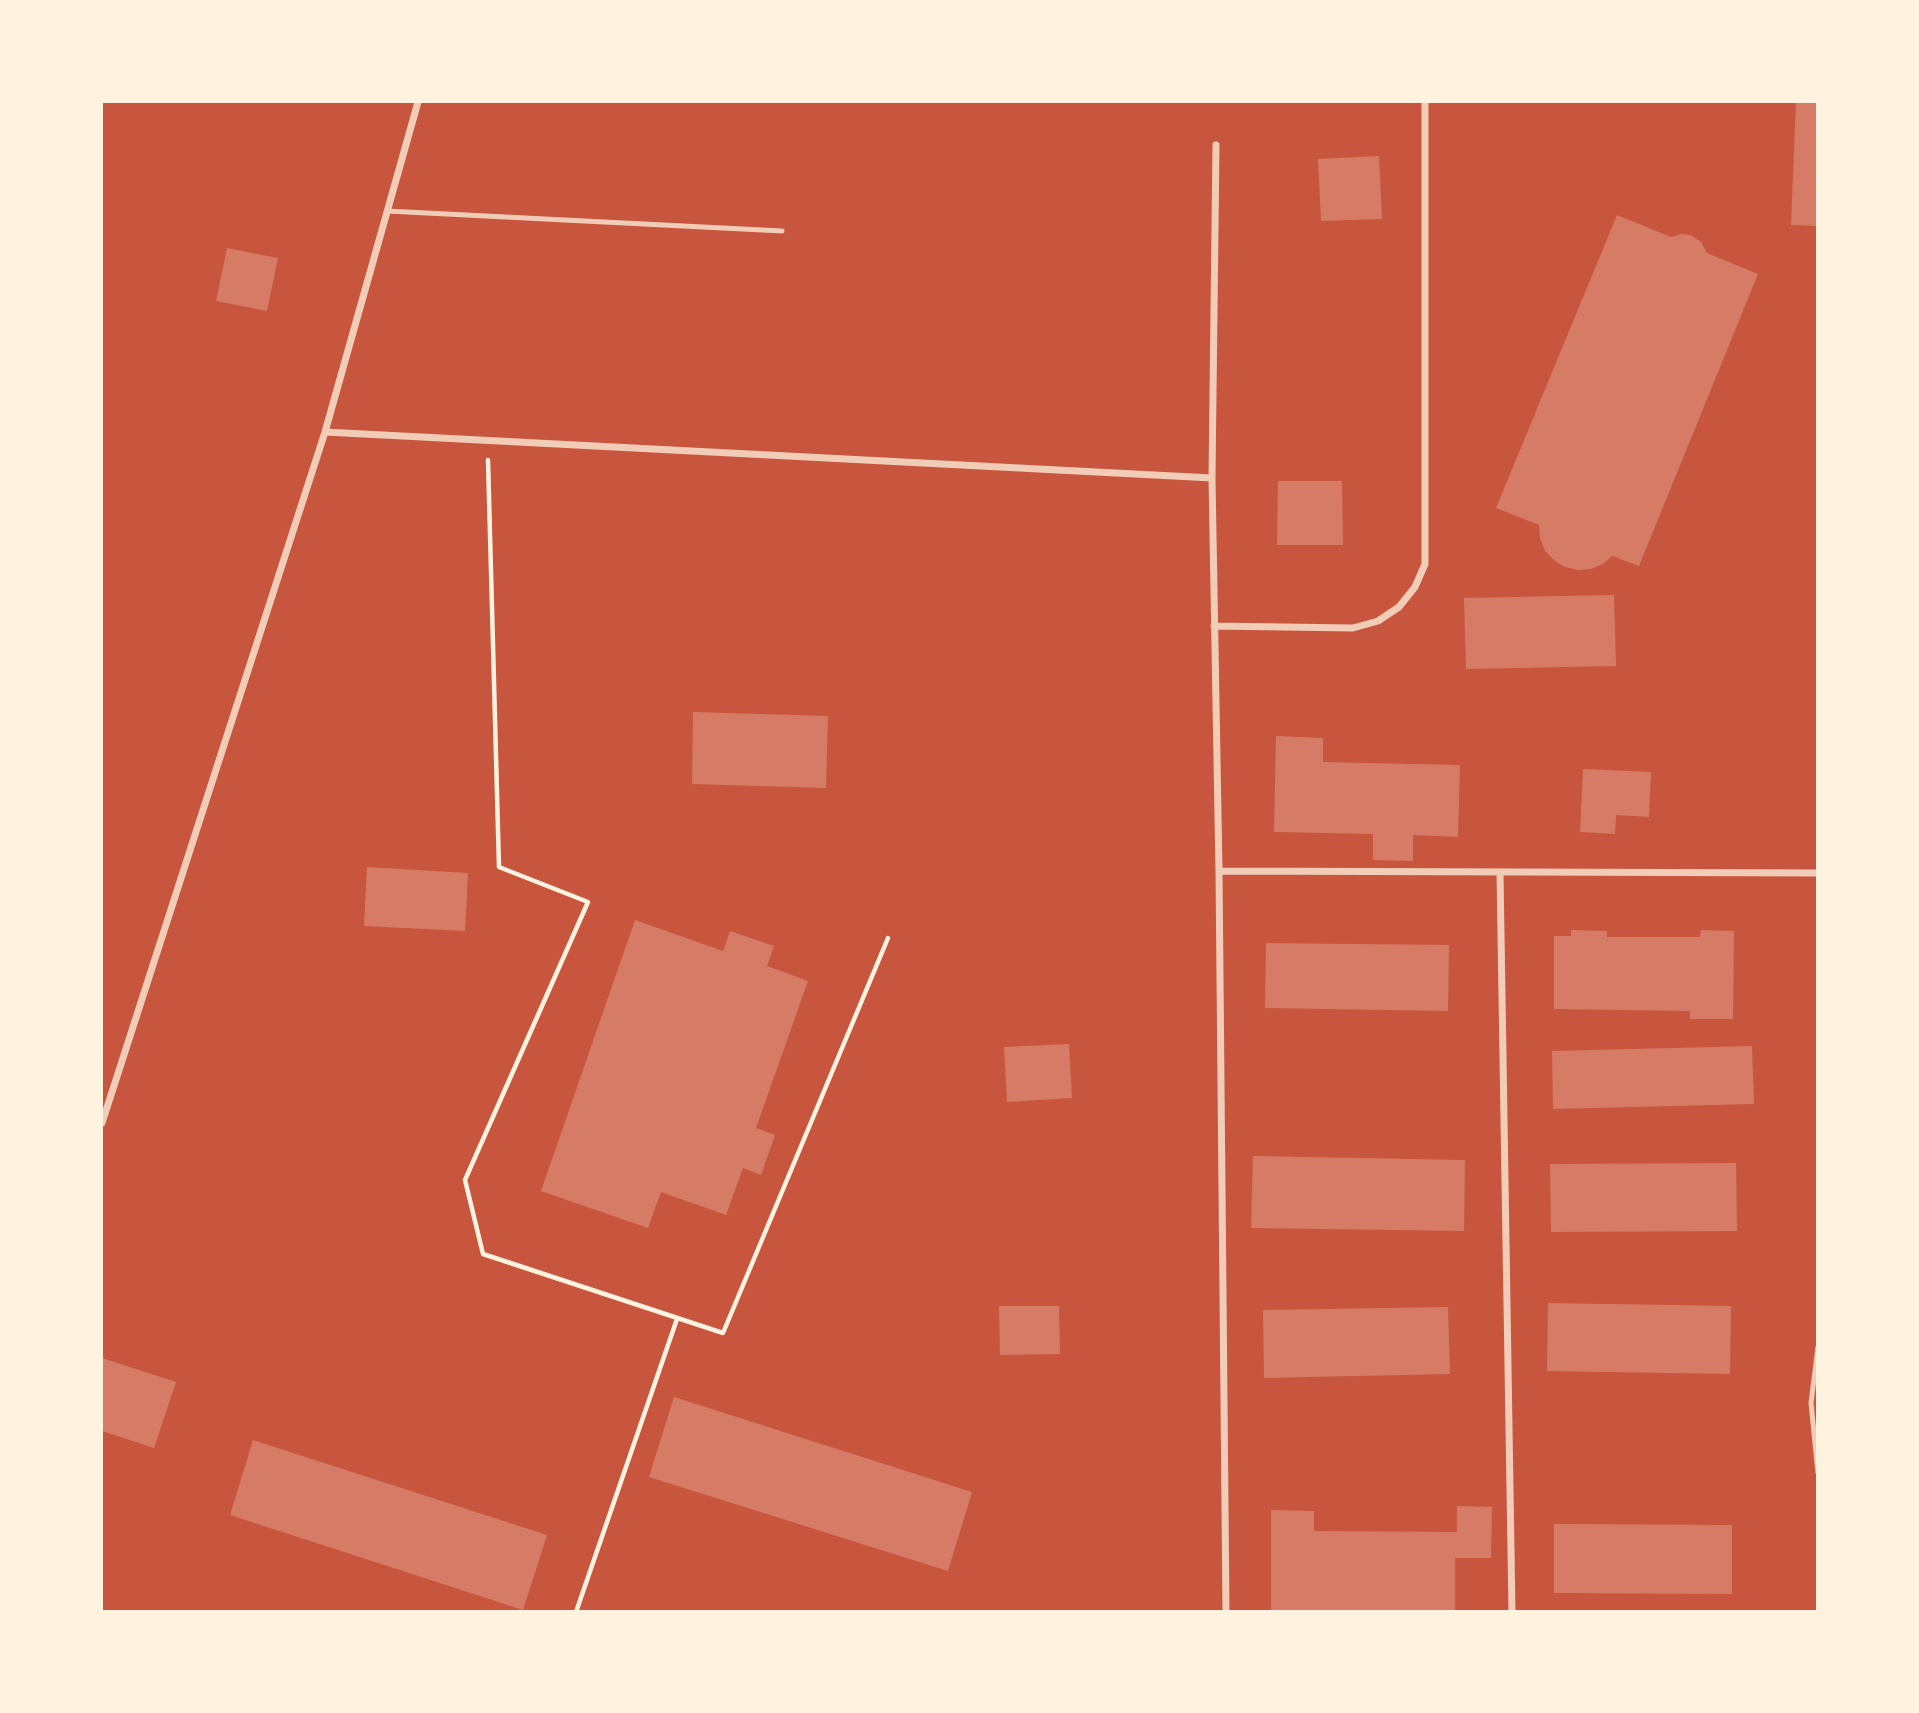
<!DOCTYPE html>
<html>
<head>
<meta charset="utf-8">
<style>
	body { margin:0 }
	#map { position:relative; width:1919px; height:1713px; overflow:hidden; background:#c8553d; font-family:"Sofia Sans Condensed",sans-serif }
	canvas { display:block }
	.frame { position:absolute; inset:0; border:103px solid #fff3e0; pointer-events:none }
</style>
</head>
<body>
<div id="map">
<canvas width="1919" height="1713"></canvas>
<div class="frame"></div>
</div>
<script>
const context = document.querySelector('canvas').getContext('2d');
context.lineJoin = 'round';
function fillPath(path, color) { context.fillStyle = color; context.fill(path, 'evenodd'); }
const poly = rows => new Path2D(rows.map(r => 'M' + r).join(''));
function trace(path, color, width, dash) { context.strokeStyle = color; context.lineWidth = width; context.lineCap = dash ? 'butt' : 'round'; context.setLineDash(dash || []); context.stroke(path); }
const building = poly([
	[1796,102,1818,102,1818,226,1791,225],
	[1379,156,1382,219,1321,221,1318,159],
	[1617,215,1671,237,1681,234,1691,235,1701,242,1707,253,1758,274,1639,566,1612,556,1603,564,1591,569,1578,570,1565,567,1555,561,1545,551,1540,538,1539,525,1496,508],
	[227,248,278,258,267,311,216,301],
	[1278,481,1342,481,1343,545,1277,545],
	[1614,595,1616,666,1466,669,1464,598],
	[693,712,828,716,826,788,692,784],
	[1276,736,1323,738,1323,762,1460,765,1458,837,1413,835,1413,861,1373,860,1373,834,1274,832],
	[1583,769,1651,772,1649,817,1616,815,1615,834,1580,832],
	[367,867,468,873,465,931,364,926],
	[635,920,723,951,730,931,774,946,767,966,808,981,756,1128,775,1135,761,1175,743,1168,726,1215,661,1192,648,1228,541,1191],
	[1571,930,1607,931,1607,937,1700,937,1701,930,1734,931,1733,1019,1690,1019,1690,1011,1554,1009,1554,936,1571,936],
	[1266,943,1449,945,1448,1011,1265,1008],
	[1069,1044,1072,1098,1007,1102,1004,1047],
	[1752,1046,1754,1104,1553,1109,1552,1051],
	[1253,1156,1465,1160,1464,1231,1251,1228],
	[1736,1163,1737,1231,1551,1232,1550,1164],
	[1548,1303,1731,1306,1730,1374,1547,1371],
	[999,1306,1059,1306,1060,1354,1000,1355],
	[1448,1307,1450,1374,1264,1378,1263,1310],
	[102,1358,176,1382,154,1448,102,1431],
	[674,1397,972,1492,948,1571,649,1477],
	[253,1440,547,1535,523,1610,230,1515],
	[1457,1506,1492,1507,1491,1558,1455,1558,1455,1612,1271,1612,1271,1510,1314,1511,1314,1531,1457,1532],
	[1554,1524,1732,1525,1732,1594,1554,1593]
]);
const path = poly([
	[488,460,499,867,588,902,465,1180,483,1254,723,1333,888,938],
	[576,1612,677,1319]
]);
const service = poly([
	[387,211,782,231],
	[1818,1347,1811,1403,1818,1473]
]);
const minor = poly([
	[1216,145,1212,478,1219,871,1226,1612],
	[325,432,1212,478],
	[1214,626,1353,628,1378,621,1399,607,1415,587,1425,564,1425,102],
	[1219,871,1818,873],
	[1500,872,1512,1612],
	[102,1123,325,432,418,102]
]);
fillPath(building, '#d67c66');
trace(path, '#fff3e0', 4.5);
trace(service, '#f1ccb7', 5);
trace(minor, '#f1ccb7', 7);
</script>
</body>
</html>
